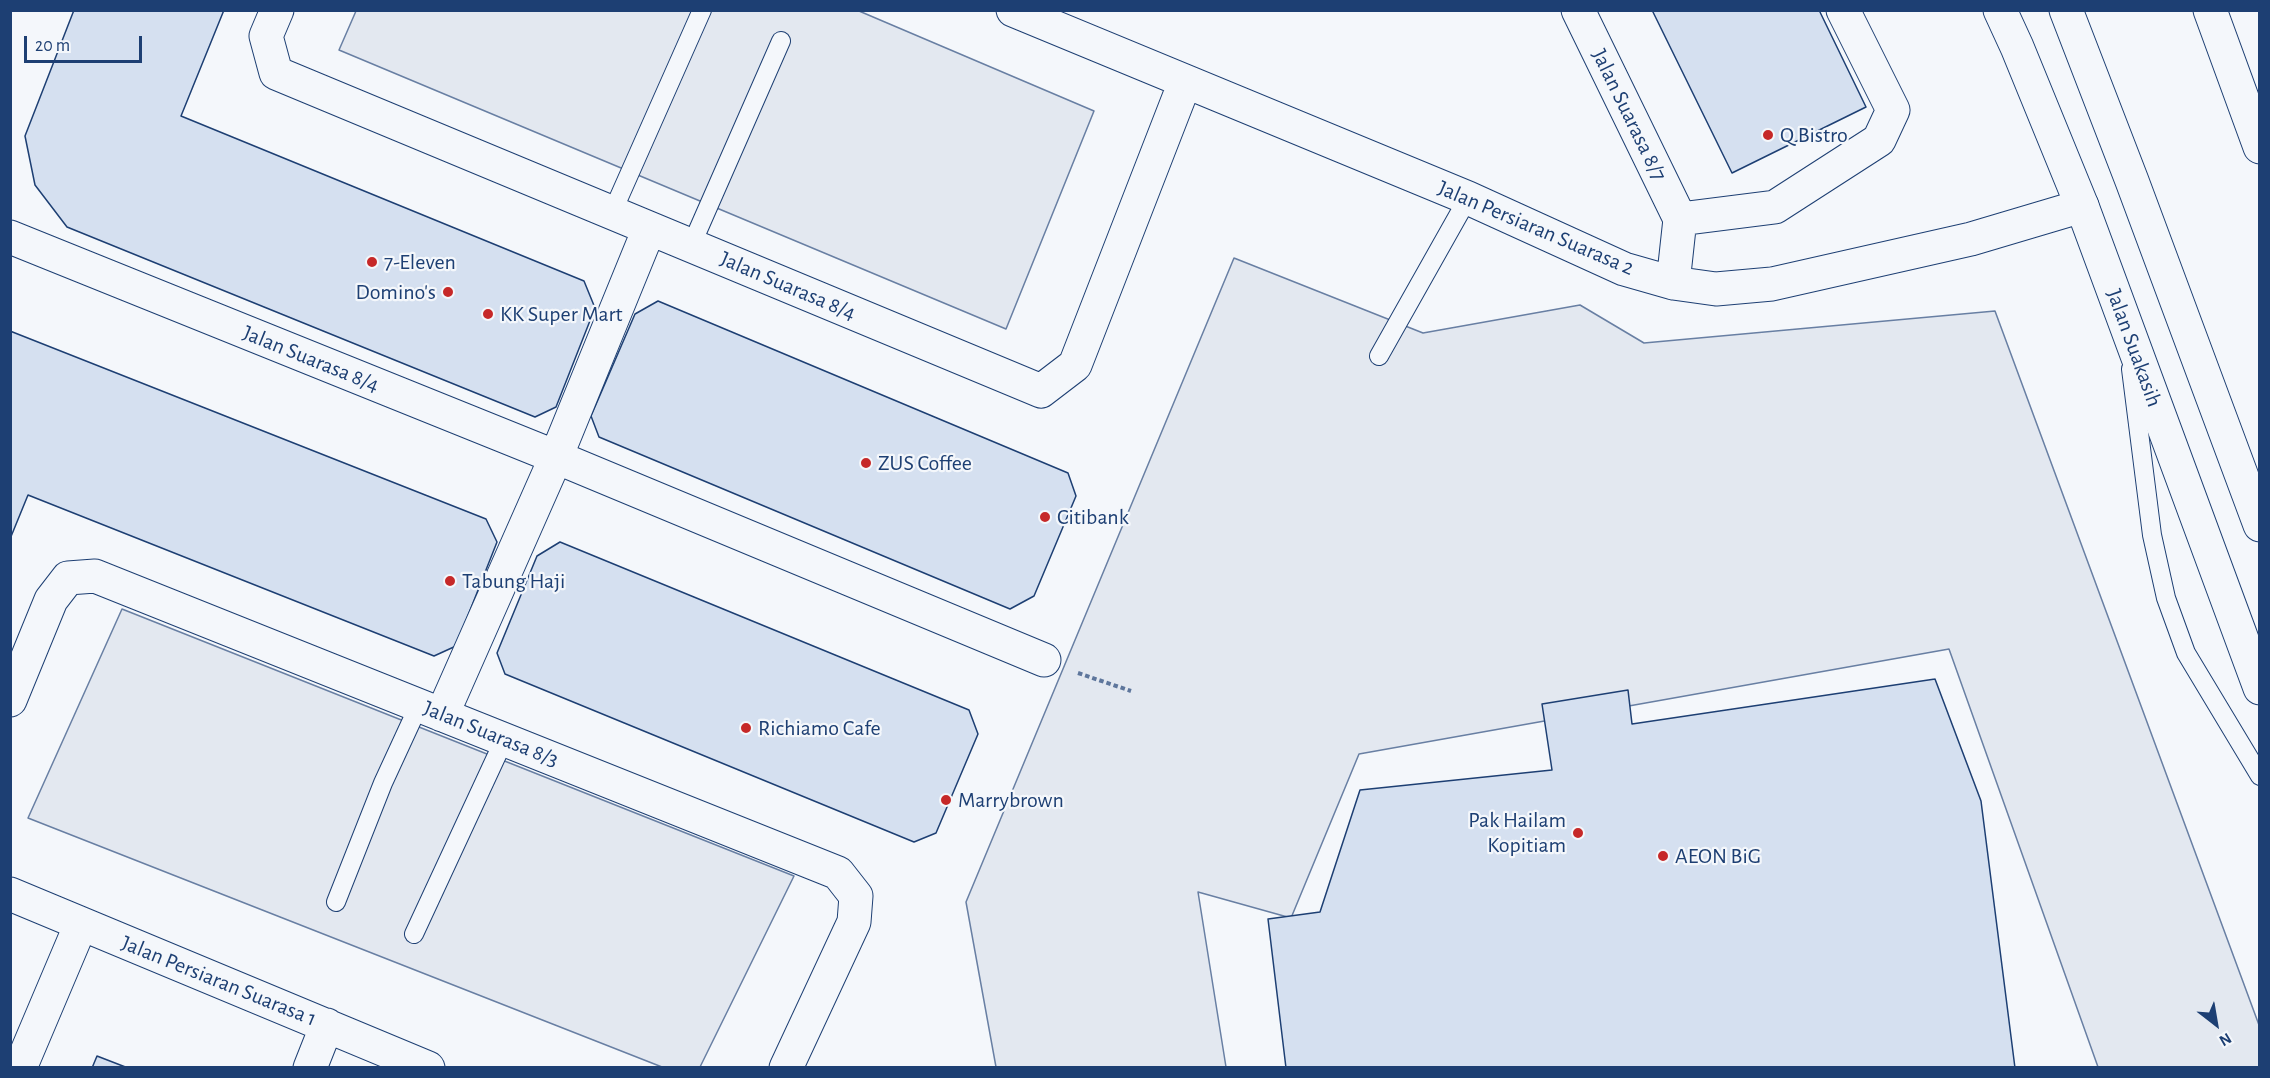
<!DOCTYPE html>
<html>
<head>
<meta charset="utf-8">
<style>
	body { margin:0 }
	#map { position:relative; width:2270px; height:1078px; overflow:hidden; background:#f4f7fb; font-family:"Alegreya Sans",sans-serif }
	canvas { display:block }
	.frame { position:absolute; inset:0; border:12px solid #1d3f73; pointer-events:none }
	.north { position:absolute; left:2186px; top:994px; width:60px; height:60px; -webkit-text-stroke:4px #f4f7fb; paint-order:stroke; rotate:149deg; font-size:16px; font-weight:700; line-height:24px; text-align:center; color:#1d3f73 }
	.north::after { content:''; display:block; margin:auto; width:21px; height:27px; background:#1d3f73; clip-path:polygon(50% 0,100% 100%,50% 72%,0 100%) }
	.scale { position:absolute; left:24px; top:36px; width:118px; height:27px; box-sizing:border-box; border:3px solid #1d3f73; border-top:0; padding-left:8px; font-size:18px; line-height:21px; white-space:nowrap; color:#1d3f73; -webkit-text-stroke:4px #f4f7fb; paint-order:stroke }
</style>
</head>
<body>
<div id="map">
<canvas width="2270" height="1078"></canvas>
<div class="frame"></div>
<div class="north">N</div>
<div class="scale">20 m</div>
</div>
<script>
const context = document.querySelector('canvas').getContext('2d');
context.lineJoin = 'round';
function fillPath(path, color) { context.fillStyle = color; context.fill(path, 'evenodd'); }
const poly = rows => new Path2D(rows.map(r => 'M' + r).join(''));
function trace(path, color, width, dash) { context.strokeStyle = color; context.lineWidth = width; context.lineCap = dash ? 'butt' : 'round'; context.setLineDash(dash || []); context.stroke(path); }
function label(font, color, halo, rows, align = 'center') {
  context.font = font + ' "Alegreya Sans",sans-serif'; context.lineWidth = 4.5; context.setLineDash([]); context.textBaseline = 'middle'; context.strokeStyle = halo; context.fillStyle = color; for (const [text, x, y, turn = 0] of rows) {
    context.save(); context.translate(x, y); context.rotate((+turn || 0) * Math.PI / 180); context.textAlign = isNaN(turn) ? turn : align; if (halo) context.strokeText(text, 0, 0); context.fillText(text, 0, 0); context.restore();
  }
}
const parking = poly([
	[356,11,859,11,1094,111,1006,329,339,50,356,11],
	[1234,258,1423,333,1580,305,1644,343,1995,311,2259,1025,2259,1067,2098,1067,1949,649,1359,754,1291,918,1198,892,1226,1067,996,1067,966,902,1234,258],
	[122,609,794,876,700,1067,662,1067,28,818,122,609]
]);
const building = poly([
	[74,10,224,10,181,116,584,281,595,308,556,407,535,417,67,227,35,185,25,136,74,10],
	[1652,10,1819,10,1866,107,1732,173,1652,10],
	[658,301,1068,473,1076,496,1034,596,1010,609,599,437,591,416,635,314,658,301],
	[10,331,486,519,497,542,456,646,434,656,28,495,10,539,10,331],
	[560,542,969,710,978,734,936,833,914,842,505,674,497,653,537,556,560,542],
	[1935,679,1981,801,2015,1068,1286,1068,1268,919,1320,912,1360,790,1552,770,1542,704,1628,690,1632,724,1935,679],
	[97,1056,128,1068,92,1068,97,1056]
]);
const path = poly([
	[1078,673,1131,691]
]);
const service = poly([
	[612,213,702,10],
	[691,246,781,41],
	[1379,356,1468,198],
	[2131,369,2152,535,2166,598,2186,653,2260,776],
	[336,902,383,783,419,705],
	[414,934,504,740]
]);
const minor = poly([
	[277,10,266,36,276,73,1041,391,1075,365,1185,82],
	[1013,10,1468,198,1624,269,1673,283,1716,289,1772,284,1971,239,2082,206],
	[1578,10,1680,219,1673,283],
	[2210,10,2260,147],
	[1680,219,1775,207,1879,140,1893,110,1843,10],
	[10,237,556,457,1044,660],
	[10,700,51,600,68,578,95,576,838,873,856,896,854,922,786,1068],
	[442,715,556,457,649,229],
	[10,894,428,1068],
	[20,1068,81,924],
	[310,1068,327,1025]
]);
const secondary = poly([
	[2000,10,2017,47,2082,206,2260,688],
	[2066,10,2132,181,2260,525]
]);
const markers = [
	[1768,135,6,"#c62828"],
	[372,262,6,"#c62828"],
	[448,292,6,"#c62828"],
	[488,314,6,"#c62828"],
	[866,463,6,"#c62828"],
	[1045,517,6,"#c62828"],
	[450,581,6,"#c62828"],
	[746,728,6,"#c62828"],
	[946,800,6,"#c62828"],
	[1578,833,6,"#c62828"],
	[1663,856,6,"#c62828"]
];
const streetNames = [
	["Jalan Suarasa 8/7",1629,115,64],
	["Jalan Persiaran Suarasa 2",1536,228,23],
	["Jalan Suarasa 8/4",788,286,23],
	["Jalan Suakasih",2134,348,70],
	["Jalan Suarasa 8/4",311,359,22],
	["Jalan Suarasa 8/3",491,734,22],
	["Jalan Persiaran Suarasa 1",219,981,22]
];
const poiNames = [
	["Q Bistro",1780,135],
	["7-Eleven",384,262],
	["Domino's",436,292,"right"],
	["KK Super Mart",500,314],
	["ZUS Coffee",878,463],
	["Citibank",1057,517],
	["Tabung Haji",462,581],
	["Richiamo Cafe",758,728],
	["Marrybrown",958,800],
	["Pak Hailam",1566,820,"right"],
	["Kopitiam",1566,845,"right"],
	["AEON BiG",1675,856]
];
fillPath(parking, '#e3e8f0');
trace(parking, '#687fa3', 1.5);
fillPath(building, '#d5e0f0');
trace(building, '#1d3f73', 1.5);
trace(service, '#1d3f73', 20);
trace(minor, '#1d3f73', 35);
trace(secondary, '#1d3f73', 35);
trace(path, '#5e769c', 4, [4.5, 3]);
trace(service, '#f4f7fb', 18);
trace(minor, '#f4f7fb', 33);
trace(secondary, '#f4f7fb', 33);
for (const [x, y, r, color] of markers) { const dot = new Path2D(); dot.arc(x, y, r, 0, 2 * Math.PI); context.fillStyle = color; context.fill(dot); trace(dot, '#f4f7fb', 2); }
label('22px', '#1d3f73', '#f4f7fb', streetNames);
label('22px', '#1d3f73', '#f4f7fb', poiNames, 'left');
</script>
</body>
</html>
